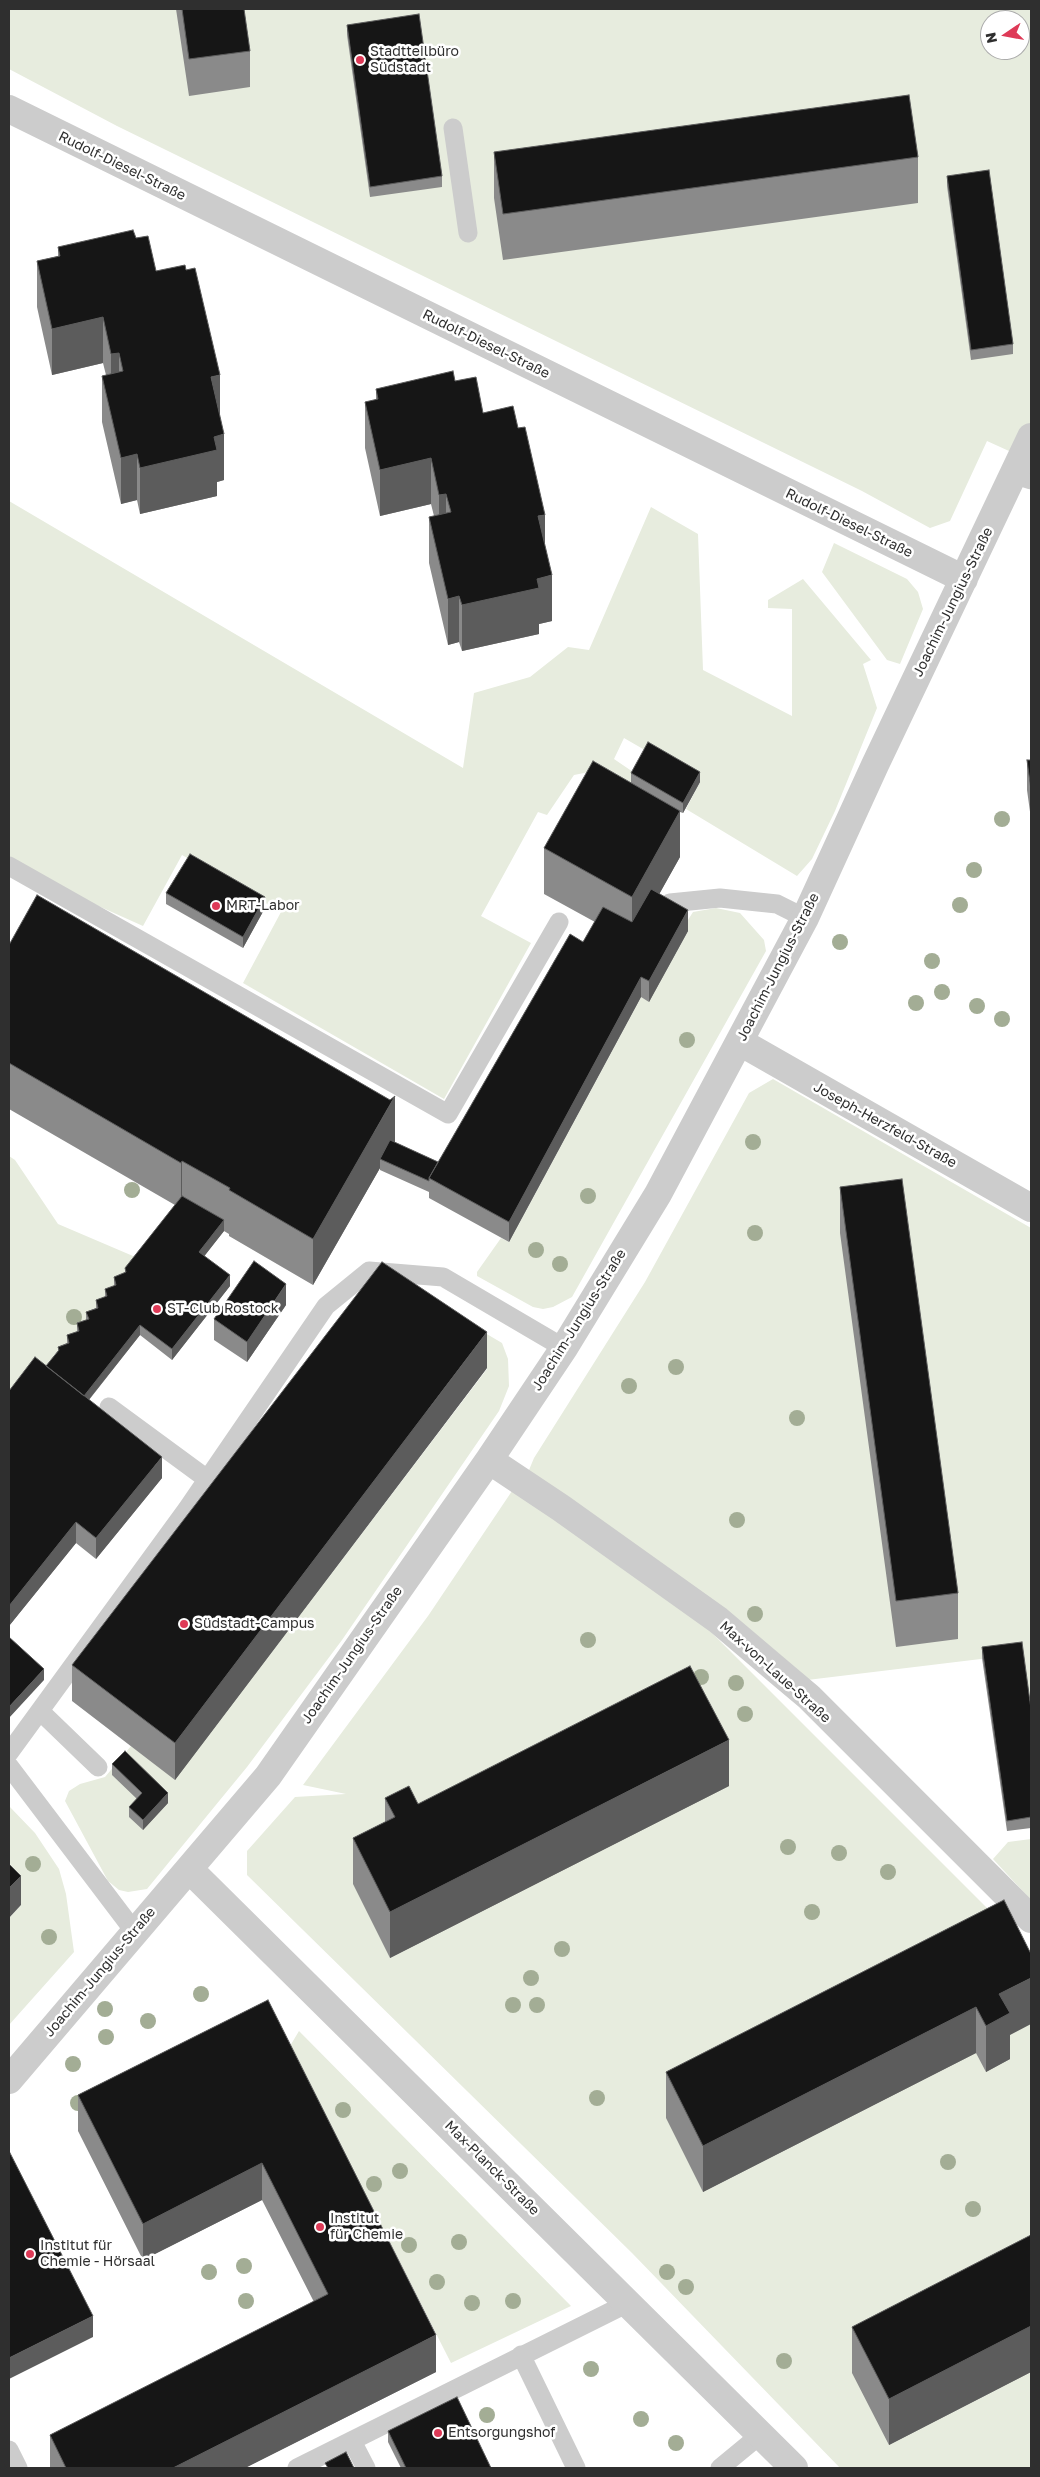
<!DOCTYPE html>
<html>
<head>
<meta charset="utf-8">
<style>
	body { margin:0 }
	#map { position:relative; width:1040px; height:2477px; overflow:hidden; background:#fff; font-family:"Golos Text",sans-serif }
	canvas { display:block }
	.frame { position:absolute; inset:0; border:10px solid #2f2f2f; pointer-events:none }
	.north { position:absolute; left:980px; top:10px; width:50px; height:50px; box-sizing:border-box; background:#fff; border:1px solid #acacac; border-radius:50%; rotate:258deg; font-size:14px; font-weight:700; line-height:20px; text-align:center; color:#2f2f2f }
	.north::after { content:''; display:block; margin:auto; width:18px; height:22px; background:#de3a57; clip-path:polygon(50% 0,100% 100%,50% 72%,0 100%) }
</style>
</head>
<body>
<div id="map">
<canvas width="1040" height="2477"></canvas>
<div class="frame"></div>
<div class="north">N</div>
</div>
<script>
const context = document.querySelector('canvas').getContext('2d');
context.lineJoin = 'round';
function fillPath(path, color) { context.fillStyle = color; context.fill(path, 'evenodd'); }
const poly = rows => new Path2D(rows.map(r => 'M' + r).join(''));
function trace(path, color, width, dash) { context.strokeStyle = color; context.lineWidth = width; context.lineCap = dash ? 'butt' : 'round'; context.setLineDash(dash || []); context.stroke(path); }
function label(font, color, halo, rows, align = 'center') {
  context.font = font + ' "Golos Text",sans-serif'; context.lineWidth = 5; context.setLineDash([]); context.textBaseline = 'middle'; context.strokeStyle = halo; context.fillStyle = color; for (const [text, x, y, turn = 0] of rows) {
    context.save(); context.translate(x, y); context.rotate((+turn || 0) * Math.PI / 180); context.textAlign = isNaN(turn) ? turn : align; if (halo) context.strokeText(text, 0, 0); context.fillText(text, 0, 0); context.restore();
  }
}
const green = poly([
	[9,9,1031,9,1031,461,987,441,950,521,930,528,862,491,117,126,9,69],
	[990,20,1020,20,1020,50,990,50],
	[9,501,463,768,474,693,530,677,568,647,589,650,651,507,698,534,703,670,792,716,792,609,768,608,768,600,803,579,871,660,863,664,877,708,835,811,812,859,797,876,686,809,700,782,624,738,614,759,636,774,631,784,599,770,574,775,547,815,538,812,481,916,531,943,444,1099,243,983,281,912,182,855,143,926,9,866],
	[834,543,907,579,918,592,923,609,900,664,887,660,822,572],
	[716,908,740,913,764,940,766,951,572,1297,553,1307,543,1309,533,1307,477,1276,477,1272,501,1238,509,1242,641,997,649,1001,688,931,683,928,693,912],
	[773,1079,1031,1228,1031,1719,1022,1654,799,1681,542,1488,529,1470,534,1458,645,1282,749,1093],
	[9,1156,15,1160,58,1224,140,1259,107,1307,9,1412],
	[480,1330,502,1343,508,1359,509,1386,499,1411,342,1640,247,1767,147,1889,128,1892,119,1890,108,1881,65,1801,69,1791,80,1784,105,1777,131,1746,175,1779,487,1369],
	[512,1491,691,1612,1031,1952,1031,2468,840,2468,632,2253,247,1875,247,1851,295,1797,346,1794,303,1785,428,1616],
	[9,1806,35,1833,59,1869,66,1894,74,1952,9,2025,9,1918,21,1905,9,1894],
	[1031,1839,1031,1900,993,1859,1008,1842],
	[299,2031,571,2306,451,2363,290,2046]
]);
const service = poly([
	[453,128,468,233],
	[1015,475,1031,480],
	[9,866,448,1114,559,922],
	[670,903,720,898,777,904,805,918],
	[109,1407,207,1479],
	[40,1711,98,1767],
	[9,1753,187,1509,326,1306,369,1271,443,1277,564,1348],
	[9,1766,134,1931],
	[521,2355,576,2468],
	[352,2441,366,2468],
	[9,2450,18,2468],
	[297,2468,628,2303],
	[720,2468,760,2435]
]);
const minor = poly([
	[9,109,964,579],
	[740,1042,1031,1208],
	[489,1460,561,1508,718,1620,784,1676,809,1697,1031,1919],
	[189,1869,794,2468],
	[9,2080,268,1776,489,1460,564,1348,658,1194,805,918,875,765,1031,437]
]);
const trees = [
	[1002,819],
	[974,870],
	[960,905],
	[840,942],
	[932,961],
	[942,992],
	[916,1003],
	[977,1006],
	[1002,1019],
	[687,1040],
	[753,1142],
	[132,1190],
	[588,1196],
	[755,1233],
	[536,1250],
	[560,1264],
	[74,1317],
	[676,1367],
	[629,1386],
	[797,1418],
	[737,1520],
	[755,1614],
	[588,1640],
	[701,1677],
	[736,1683],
	[745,1714],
	[788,1847],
	[839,1853],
	[33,1864],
	[888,1872],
	[812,1912],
	[49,1937],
	[562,1949],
	[531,1978],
	[201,1994],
	[513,2005],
	[537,2005],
	[105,2009],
	[148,2021],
	[106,2037],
	[73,2064],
	[597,2098],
	[78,2103],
	[343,2110],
	[948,2162],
	[400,2171],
	[374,2184],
	[973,2209],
	[459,2242],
	[409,2245],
	[244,2266],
	[209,2272],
	[667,2272],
	[437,2282],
	[686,2287],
	[246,2301],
	[513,2301],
	[472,2303],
	[784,2361],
	[591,2369],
	[487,2415],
	[641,2419],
	[676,2443]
];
const wall = poly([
	[176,9,244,9,250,51,250,87,189,96],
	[347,25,442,176,442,187,370,197,347,35],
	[494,152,918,157,918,203,503,260,494,198],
	[947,176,1013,344,1013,354,971,360,947,186],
	[136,238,156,271,220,417,224,480,217,482,217,496,140,514,137,500,121,504,102,422,102,376,106,375,103,363,52,375,37,307,37,261,58,256,58,247],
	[455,381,483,413,545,546,552,621,539,624,539,634,462,651,459,642,448,645,429,563,429,517,434,516,431,504,380,516,365,448,365,402,376,400,376,389],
	[1027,760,1031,760,1031,819,1027,790],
	[631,773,700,782,683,813,680,812,680,857,659,894,688,931,649,1002,641,997,509,1242,429,1198,429,1192,380,1170,380,1168,313,1285,229,1236,229,1234,224,1231,204,1256,230,1286,172,1360,140,1335,89,1400,162,1478,96,1559,76,1543,9,1626,9,1391,46,1366,58,1351,58,1347,67,1343,67,1335,77,1332,77,1323,86,1320,86,1312,96,1308,96,1300,105,1297,105,1289,114,1286,114,1277,125,1273,125,1268,175,1205,9,1109,9,945,394,1142,438,1162,583,942,595,922,544,894,544,848,631,782],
	[166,893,265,908,243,948,166,904],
	[840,1187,958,1593,958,1639,896,1647,840,1233],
	[286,1305,247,1362,214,1340,214,1319],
	[487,1368,175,1780,72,1701,72,1665],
	[982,1647,1031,1709,1031,1828,1007,1831,982,1658],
	[112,1764,168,1803,143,1830,129,1817,129,1807,137,1799,112,1775],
	[729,1786,390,1958,353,1884,353,1838,385,1822,385,1798,418,1804],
	[1004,1900,1010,2035,1010,2059,986,2072,976,2053,703,2192,666,2118,666,2072],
	[268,2000,436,2372,245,2468,50,2468,50,2435,314,2302,262,2200,143,2260,78,2131,78,2095],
	[1031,2235,1031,2372,889,2445,852,2373,852,2327],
	[388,2431,491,2468,401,2468,388,2442]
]);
const shadedWall = poly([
	[103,317,103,363,52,375,52,329],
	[119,353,119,399,111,400,111,354],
	[220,375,220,421,211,377],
	[224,434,224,480,217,482,217,496,140,514,140,468,214,437],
	[137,454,137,500,121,504,121,458],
	[431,458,431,504,380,516,380,470],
	[446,494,446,540,439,541,439,495],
	[545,515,545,561,538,516],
	[552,575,552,621,539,624,539,634,462,651,462,605,537,579],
	[459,596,459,642,448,645,448,599],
	[700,772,700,782,683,813,683,803],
	[680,811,680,857,632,943,632,897],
	[265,897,265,908,243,948,243,937],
	[688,910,688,931,649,1002,649,981],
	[641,977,641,997,509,1242,509,1222],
	[395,1096,395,1142,380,1159,380,1168,313,1285,313,1239],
	[182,1161,182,1207,181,1209,181,1163],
	[224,1220,224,1231,199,1263,199,1252],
	[230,1275,230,1286,172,1360,172,1349],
	[286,1284,286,1305,247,1362,247,1342],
	[140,1325,140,1335,79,1412,79,1401],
	[487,1332,487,1368,175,1780,175,1743],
	[162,1457,162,1478,96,1559,96,1538],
	[76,1522,76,1543,9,1626,9,1606],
	[44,1669,44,1680,9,1718,9,1707],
	[729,1740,729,1786,390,1958,390,1912],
	[168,1793,168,1803,143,1830,143,1820],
	[21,1876,21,1905,9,1918,9,1888],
	[1031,1978,1031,2024,1010,2035,1010,2059,986,2072,986,2026,999,1994],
	[976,2007,976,2053,703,2192,703,2146],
	[262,2163,262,2200,143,2260,143,2224],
	[93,2316,93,2337,9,2379,9,2358],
	[1031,2326,1031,2372,889,2445,889,2399],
	[436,2335,436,2372,245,2468,173,2468]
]);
const building = poly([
	[182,9,244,9,250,51,189,59,182,9],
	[419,14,442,176,370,187,347,25,419,14],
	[909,95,918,157,503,214,494,152,909,95],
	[989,170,1013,344,971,350,947,176,989,170],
	[133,230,136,238,148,236,156,271,185,265,186,270,195,268,220,375,211,377,224,434,214,437,217,450,140,468,137,454,121,458,102,376,123,371,119,353,111,354,103,317,52,329,37,261,60,256,58,247,133,230],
	[453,371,455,381,476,377,483,413,513,406,518,428,525,427,545,515,538,516,552,575,537,579,539,588,462,605,459,596,448,599,429,517,451,512,446,494,439,495,431,458,380,470,365,402,378,399,376,389,453,371],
	[648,742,700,772,683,803,631,773,648,742],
	[1027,760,1031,760,1031,790,1027,760],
	[593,761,680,811,632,897,544,848,593,761],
	[190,854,265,897,243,937,166,893,190,854],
	[651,889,688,910,649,981,641,977,509,1222,429,1178,570,934,583,942,603,907,632,922,651,889],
	[37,895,390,1100,395,1096,313,1239,229,1190,230,1188,182,1161,181,1163,9,1063,9,945,37,895],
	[390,1140,438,1162,429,1178,429,1181,380,1159,390,1140],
	[902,1179,958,1593,896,1601,840,1187,902,1179],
	[182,1196,224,1220,199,1252,230,1275,172,1349,140,1325,84,1396,46,1366,59,1350,58,1347,69,1343,67,1335,79,1331,77,1323,89,1319,86,1312,98,1308,96,1300,107,1296,105,1289,116,1285,114,1277,126,1272,125,1268,182,1196],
	[254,1261,286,1284,247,1342,214,1319,254,1261],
	[382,1262,487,1332,175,1743,72,1665,382,1262],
	[35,1357,162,1457,96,1538,76,1522,9,1606,9,1391,35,1357],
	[9,1637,44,1669,9,1707,9,1637],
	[1022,1642,1031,1709,1031,1817,1007,1821,982,1647,1022,1642],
	[690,1666,729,1740,390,1912,353,1838,395,1817,385,1798,409,1786,418,1804,690,1666],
	[125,1751,168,1793,143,1820,129,1807,142,1793,112,1764,125,1751],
	[9,1864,21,1876,9,1888,9,1864],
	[1004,1900,1031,1954,1031,1978,999,1994,1010,2013,986,2026,976,2007,703,2146,666,2072,1004,1900],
	[268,2000,436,2335,173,2468,66,2468,50,2435,328,2294,262,2163,143,2224,78,2095,268,2000],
	[9,2151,93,2316,9,2358,9,2151],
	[1031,2235,1031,2326,889,2399,852,2327,1031,2235],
	[457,2397,491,2468,406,2468,388,2431,457,2397],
	[346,2452,354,2468,328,2468,325,2463,346,2452]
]);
const markers = [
	[360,60,5,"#de3a57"],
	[216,906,5,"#de3a57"],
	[157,1309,5,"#de3a57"],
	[184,1624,5,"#de3a57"],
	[320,2227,5,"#de3a57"],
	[30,2254,5,"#de3a57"],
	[438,2433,5,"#de3a57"]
];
const poiNames = [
	["Stadtteilbüro",370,52],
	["Südstadt",370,68],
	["MRT-Labor",226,906],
	["ST-Club Rostock",167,1309],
	["Südstadt-Campus",194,1624],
	["Institut",330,2219],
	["für Chemie",330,2235],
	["Institut für",40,2246],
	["Chemie - Hörsaal",40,2262],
	["Entsorgungshof",448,2433]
];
const streetNames = [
	["Rudolf-Diesel-Straße",122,166,26],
	["Rudolf-Diesel-Straße",486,344,26],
	["Rudolf-Diesel-Straße",849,523,26],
	["Joachim-Jungius-Straße",953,602,-64],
	["Joachim-Jungius-Straße",778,967,-63],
	["Joseph-Herzfeld-Straße",885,1125,29],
	["Joachim-Jungius-Straße",579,1320,-58],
	["Joachim-Jungius-Straße",352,1655,-55],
	["Max-von-Laue-Straße",775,1672,42],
	["Joachim-Jungius-Straße",100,1972,-50],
	["Max-Planck-Straße",492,2168,45]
];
fillPath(green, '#e7ecde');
trace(service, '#ccc', 19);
trace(minor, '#ccc', 28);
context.fillStyle = '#a3ad95';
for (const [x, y] of trees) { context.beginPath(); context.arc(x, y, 8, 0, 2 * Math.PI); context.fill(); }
fillPath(wall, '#8a8a8a');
fillPath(shadedWall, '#5c5c5c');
fillPath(building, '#161616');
trace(building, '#5c5c5c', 1);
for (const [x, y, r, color] of markers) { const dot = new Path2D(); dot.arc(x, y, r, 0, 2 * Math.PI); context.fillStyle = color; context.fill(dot); trace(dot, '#fff', 2); }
label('14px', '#2f2f2f', '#fff', poiNames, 'left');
label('14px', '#2f2f2f', '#fff', streetNames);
</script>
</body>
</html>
